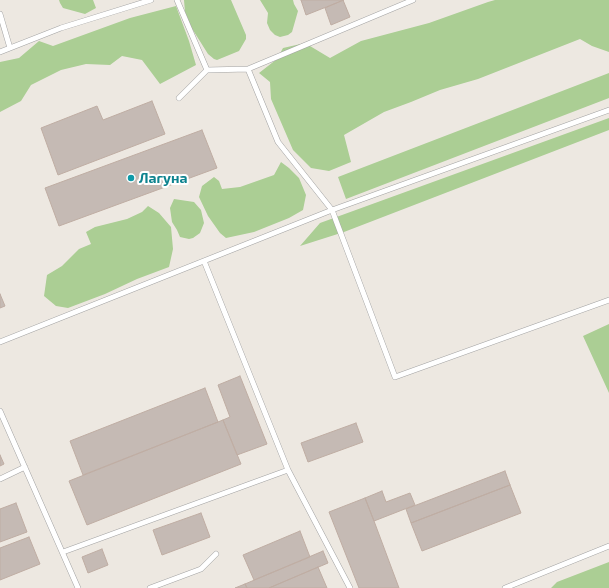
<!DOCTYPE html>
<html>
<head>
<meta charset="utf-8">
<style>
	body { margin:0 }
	canvas { display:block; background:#ede8e1 }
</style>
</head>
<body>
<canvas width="609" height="588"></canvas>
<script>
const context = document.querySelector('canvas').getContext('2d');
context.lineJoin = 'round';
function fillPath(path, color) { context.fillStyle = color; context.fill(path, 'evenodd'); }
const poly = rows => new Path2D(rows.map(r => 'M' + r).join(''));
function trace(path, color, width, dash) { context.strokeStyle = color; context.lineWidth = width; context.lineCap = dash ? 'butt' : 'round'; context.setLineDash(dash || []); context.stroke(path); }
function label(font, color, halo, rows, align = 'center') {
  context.font = font + ' "Exo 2",sans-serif'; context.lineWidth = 4; context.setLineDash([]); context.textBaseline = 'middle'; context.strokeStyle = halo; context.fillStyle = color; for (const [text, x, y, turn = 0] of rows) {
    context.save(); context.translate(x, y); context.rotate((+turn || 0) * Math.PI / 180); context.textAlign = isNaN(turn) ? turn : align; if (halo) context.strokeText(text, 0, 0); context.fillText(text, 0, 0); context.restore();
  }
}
const forest = poly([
	[59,0,93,0,96,8,85,14,63,8,60,3],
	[184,0,231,0,246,35,246,39,239,51,217,60,214,59,208,54,191,27,185,12],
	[260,0,293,0,294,4,298,11,292,32,288,35,280,37,275,35,270,30,267,23,268,13],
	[495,0,609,0,609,52,592,46,580,39,478,79,440,90,411,102,384,112,344,135,351,162,329,171,311,168,293,150,271,99,270,82,259,73,277,59,283,48,305,43,330,58,361,41,429,23,488,2],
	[176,6,189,41,196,65,160,84,142,60,122,56,110,65,86,64,61,70,31,85,21,101,0,112,0,62,19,58,39,41,53,46,130,18],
	[609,73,609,98,346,199,338,177],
	[609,118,609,130,344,232,300,246,320,223],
	[281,162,289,168,299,178,306,195,303,210,289,218,254,232,226,238,220,233,208,216,199,197,202,186,214,177,219,181,222,189,240,187,274,175],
	[174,199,194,202,201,210,204,223,200,233,193,238,189,239,180,237,177,230,172,222,170,208],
	[148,206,159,213,171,227,173,249,169,267,137,279,105,294,68,308,56,306,44,296,47,275,62,266,79,249,91,244,86,232,95,227,127,219,142,212],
	[609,324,609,393,583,336],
	[609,562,609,588,551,588,557,582]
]);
const building = poly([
	[301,0,344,0,306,15,301,0],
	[343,0,350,17,331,25,325,8,343,0],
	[152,101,165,134,58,175,41,128,97,106,103,120,152,101],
	[202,130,217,168,59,226,45,188,202,130],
	[0,294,5,306,0,308,0,294],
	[240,376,267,444,237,455,223,420,230,417,218,385,240,376],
	[205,388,218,422,83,475,70,441,205,388],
	[223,420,241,464,87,525,69,481,223,420],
	[356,423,363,442,308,462,301,443,356,423],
	[0,455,4,464,0,466,0,455],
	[505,471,510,485,411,523,406,509,505,471],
	[510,485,521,513,422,551,411,523,510,485],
	[382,491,386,502,410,493,415,505,374,521,365,498,382,491],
	[365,498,374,521,399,588,359,588,329,512,365,498],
	[16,503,27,532,0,542,0,509,16,503],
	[201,513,210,537,162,555,153,530,201,513],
	[300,531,310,557,254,580,243,555,300,531],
	[29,537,40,564,0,580,0,548,29,537],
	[102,549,108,565,88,573,82,557,102,549],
	[323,551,328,563,269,588,247,588,245,584,323,551],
	[318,567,327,588,269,588,318,567],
	[245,584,247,588,235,588,245,584]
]);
const lane = poly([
	[177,0,207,70],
	[0,14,10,48],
	[0,52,61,28,151,0],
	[248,69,413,0],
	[179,98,207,70,248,69,278,142,332,210,395,377,609,300],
	[0,342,332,210,609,110],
	[0,411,78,588],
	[288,470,350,588],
	[0,479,25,467],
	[63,552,288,470,204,261],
	[150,588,201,569,216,554],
	[505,588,609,546]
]);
const markers = [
	[131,178,4,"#0f9aa8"]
];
const cultureNames = [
	["Лагуна",139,178]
];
fillPath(forest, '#abce94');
fillPath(building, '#c5bab4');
trace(building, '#bfada3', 1);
trace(lane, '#a3a3a3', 6);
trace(lane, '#fff', 5);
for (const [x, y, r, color] of markers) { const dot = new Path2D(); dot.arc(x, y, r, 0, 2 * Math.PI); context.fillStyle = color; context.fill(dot); trace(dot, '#fff', 1.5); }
label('bold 14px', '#0d838f', '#fff', cultureNames, 'left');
</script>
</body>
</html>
